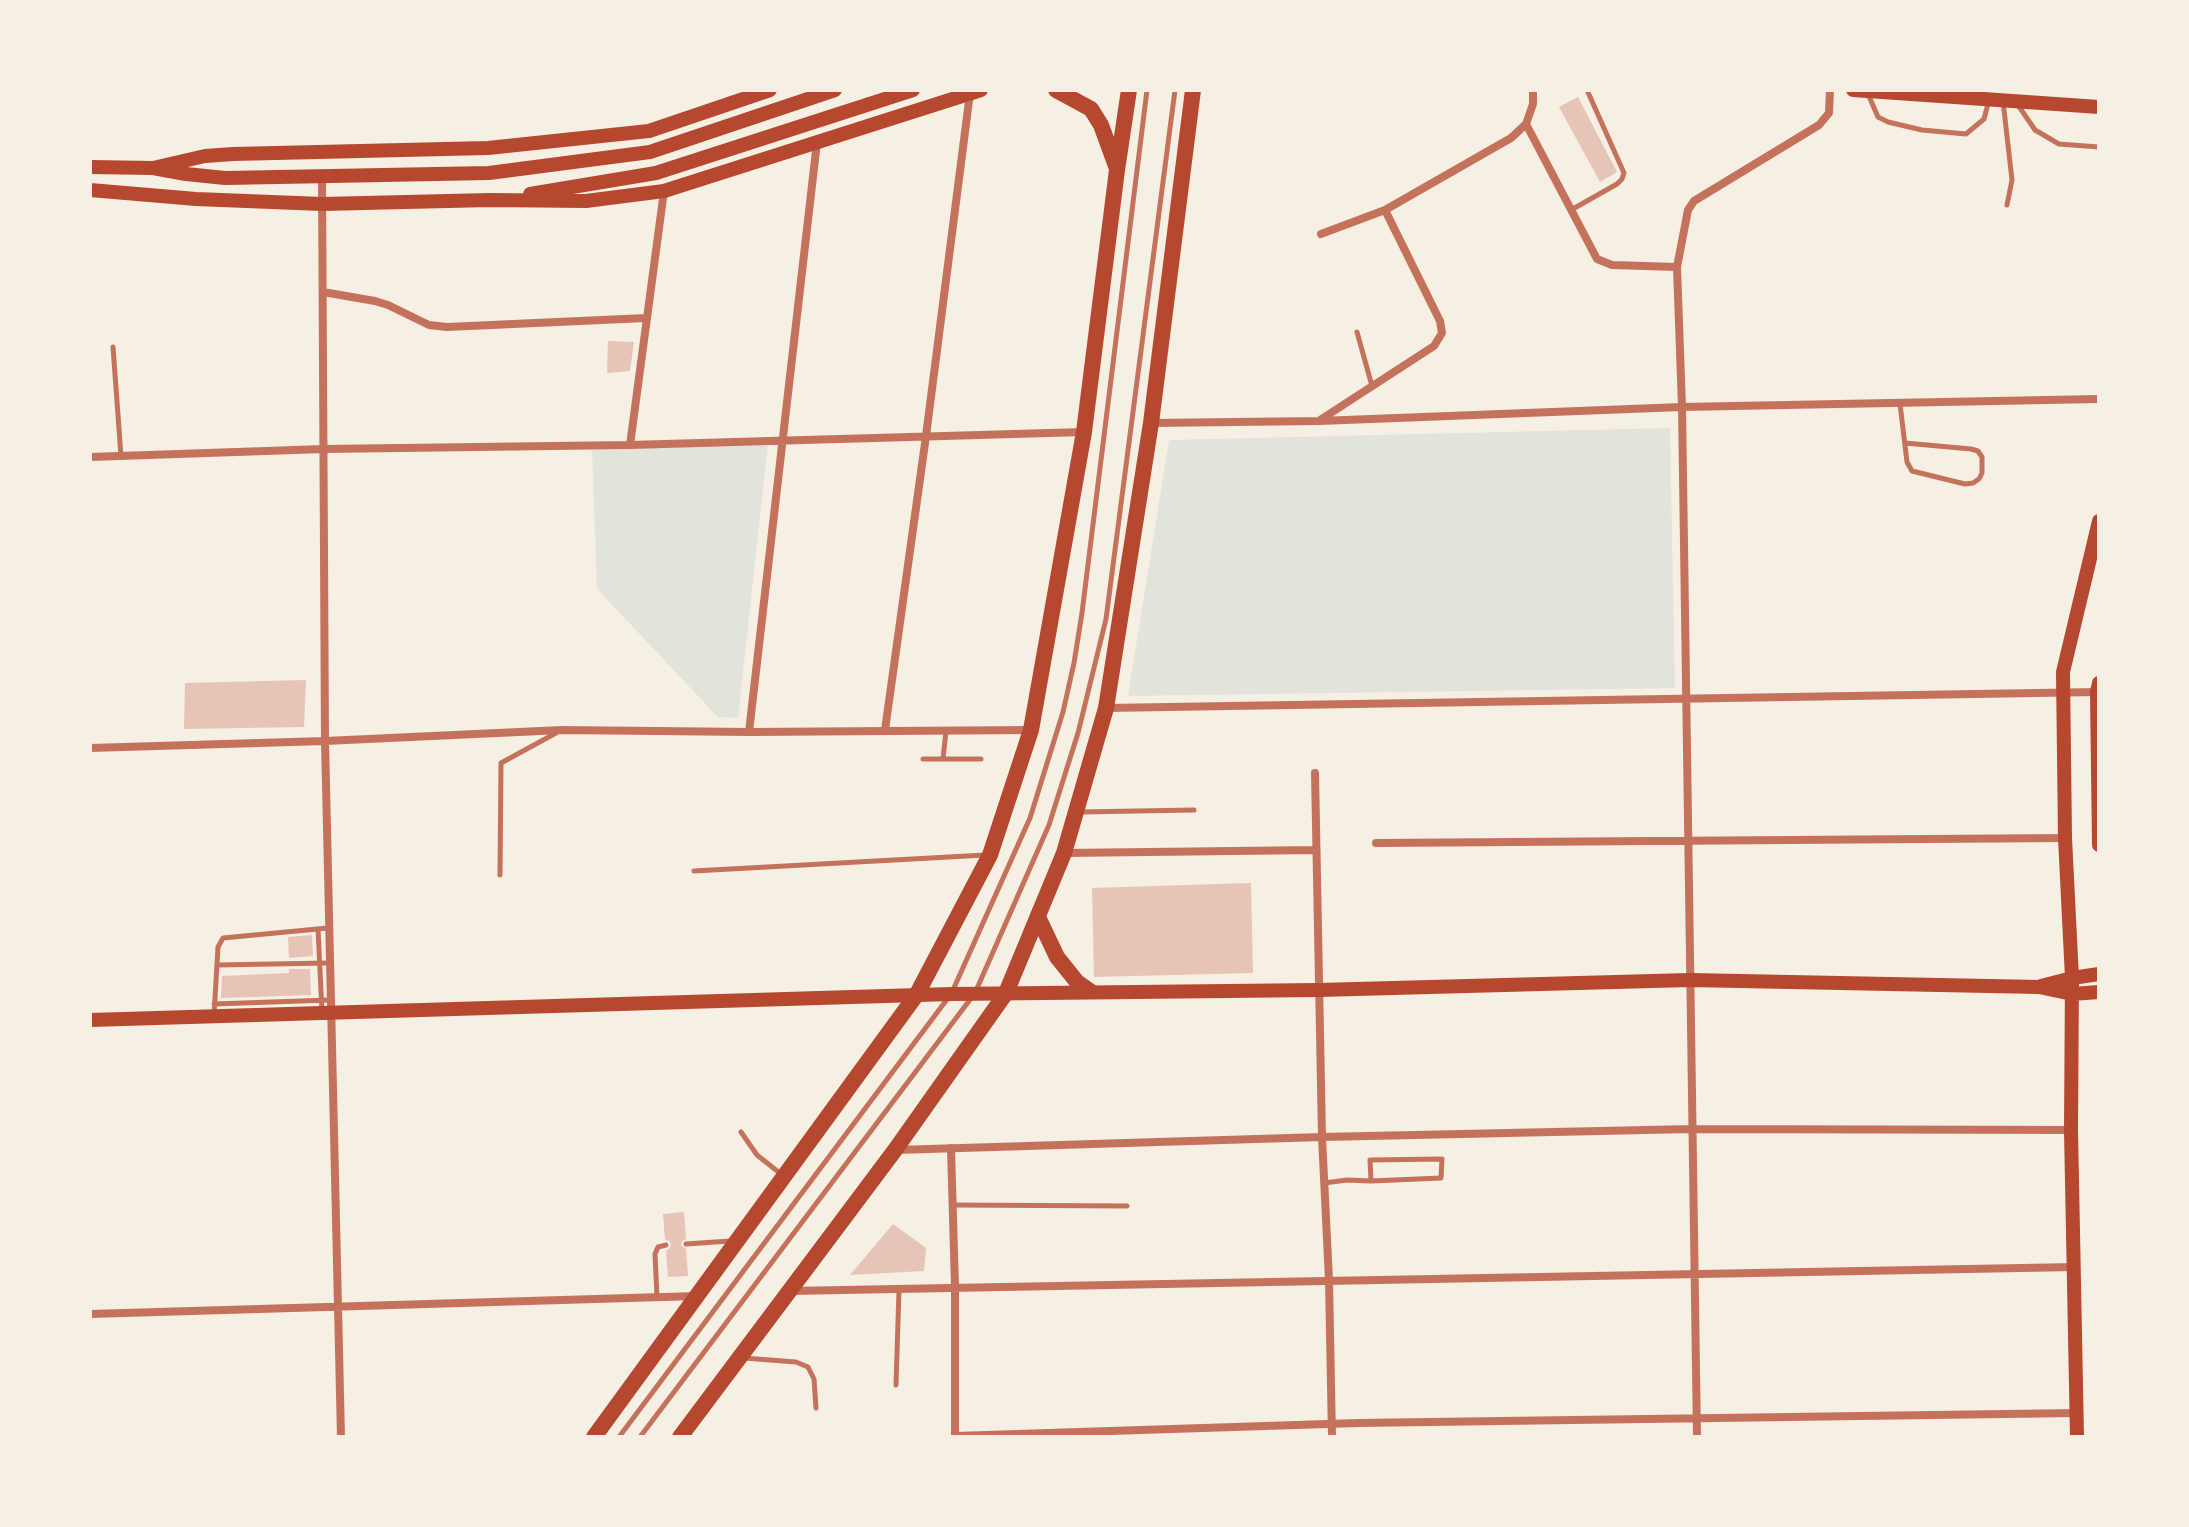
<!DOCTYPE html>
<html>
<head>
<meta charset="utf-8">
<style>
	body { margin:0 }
	#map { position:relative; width:2189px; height:1527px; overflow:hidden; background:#f6efe4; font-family:Inter,sans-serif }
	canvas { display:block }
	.frame { position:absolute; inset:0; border:92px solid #f6efe4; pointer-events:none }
</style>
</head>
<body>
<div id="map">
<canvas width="2189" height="1527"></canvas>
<div class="frame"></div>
</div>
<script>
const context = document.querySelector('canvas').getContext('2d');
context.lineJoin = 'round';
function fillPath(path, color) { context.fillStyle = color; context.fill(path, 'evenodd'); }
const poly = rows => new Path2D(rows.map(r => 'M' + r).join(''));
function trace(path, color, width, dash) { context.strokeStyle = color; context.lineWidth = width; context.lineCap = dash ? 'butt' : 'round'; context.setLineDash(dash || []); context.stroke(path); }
const green = poly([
	[1670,428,1675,688,1128,696,1169,440],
	[768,444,738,718,718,717,597,589,592,450]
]);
const building = poly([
	[1578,97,1617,172,1600,182,1559,107],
	[608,341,634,342,630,371,607,373],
	[306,680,304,727,184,729,185,683],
	[1251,883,1253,973,1094,977,1092,888],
	[312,935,313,956,289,958,288,937],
	[289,969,310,969,311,995,221,998,222,976,289,973],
	[684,1212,686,1239,682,1241,681,1245,686,1249,688,1276,668,1277,666,1251,670,1248,671,1244,669,1241,665,1240,663,1214],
	[893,1224,926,1248,924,1271,850,1275]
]);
const service = poly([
	[1868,94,1878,117,1888,122,1922,130,1966,134,1984,119,1989,100],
	[2003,101,2012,180,2007,205],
	[2018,105,2035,130,2059,144,2099,147],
	[1571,210,1617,184,1622,179,1624,173,1587,90],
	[1357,332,1372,386],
	[113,347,121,456],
	[1900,404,1907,462,1912,471,1965,484,1973,483,1979,479,1982,473,1982,457,1978,451,1971,449,1905,443],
	[946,731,943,759,981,759],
	[923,759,943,759],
	[1080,812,1194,810],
	[694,871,985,855],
	[500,875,501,763,556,733],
	[318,929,322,1012],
	[217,965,329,963],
	[953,990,1030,818,1063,712,1074,663,1082,613,1147,90],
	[214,1004,330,1000],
	[214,1015,218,947,223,938,328,928],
	[741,1132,757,1155,781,1174],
	[1324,1183,1347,1180,1371,1181,1441,1178,1442,1159,1370,1160,1371,1181],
	[953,1205,1127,1206],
	[686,1244,730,1241],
	[657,1297,655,1254,658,1247,666,1245],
	[744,1358,796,1362,808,1367,814,1379,816,1408],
	[896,1385,899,1290],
	[619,1437,948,998],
	[640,1437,975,993,1049,825,1078,733,1106,619,1175,90]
]);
const minor = poly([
	[1526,124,1597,259,1612,265,1677,267],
	[322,177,325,741,341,1437],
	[1321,234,1385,210,1511,138,1526,124,1533,104,1533,90],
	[323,292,375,301,388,305,429,325,447,327,646,318],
	[1320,420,1434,346,1442,333,1440,321,1385,210],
	[1151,423,1319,421,1682,407,2099,399],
	[630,445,664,191],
	[90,457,324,449,630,445,1084,432],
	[1106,708,2099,692],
	[885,730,926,436,970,93],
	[749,732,817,142],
	[90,748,325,741,562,730,749,732,1031,730],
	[1315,773,1322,1137,1329,1280,1332,1437],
	[1376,843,2065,838],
	[1065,853,1316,850],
	[951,1148,955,1287,955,1437],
	[896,1150,1322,1137,1692,1129,2071,1130],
	[789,1291,2075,1267],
	[90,1314,697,1296],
	[955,1436,1358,1423,2077,1413],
	[1697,1437,1682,407,1677,267,1688,210,1694,201,1819,125,1829,113,1830,90]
]);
const secondary = poly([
	[1853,90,2099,107],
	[90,167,153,168,205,156,233,154,488,148,649,131,770,90],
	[153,168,186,174,225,178,489,173,650,152,835,90],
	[90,190,196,199,322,204,490,200,586,201,664,191,981,90],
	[530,194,656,173,913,90],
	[2099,683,2097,692,2099,845],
	[2041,986,2072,978,2099,974],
	[90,1020,952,994,1319,990,1690,980,2039,987,2072,994,2099,992],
	[2077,1437,2071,1130,2072,978,2065,838,2063,672,2099,521]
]);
const primary = poly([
	[1056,90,1091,109,1101,125,1116,166],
	[1038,917,1057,957,1077,982,1090,991],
	[594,1437,917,994,990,855,1031,730,1084,432,1117,170,1129,90],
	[680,1437,895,1150,1006,993,1064,853,1106,708,1151,423,1193,90]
]);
fillPath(green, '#e2e4dc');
fillPath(building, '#e6c5b7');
trace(service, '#c5725c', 5);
trace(minor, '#c5725c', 8);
trace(secondary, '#b5482f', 14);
trace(primary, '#b5482f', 16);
</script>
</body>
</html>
